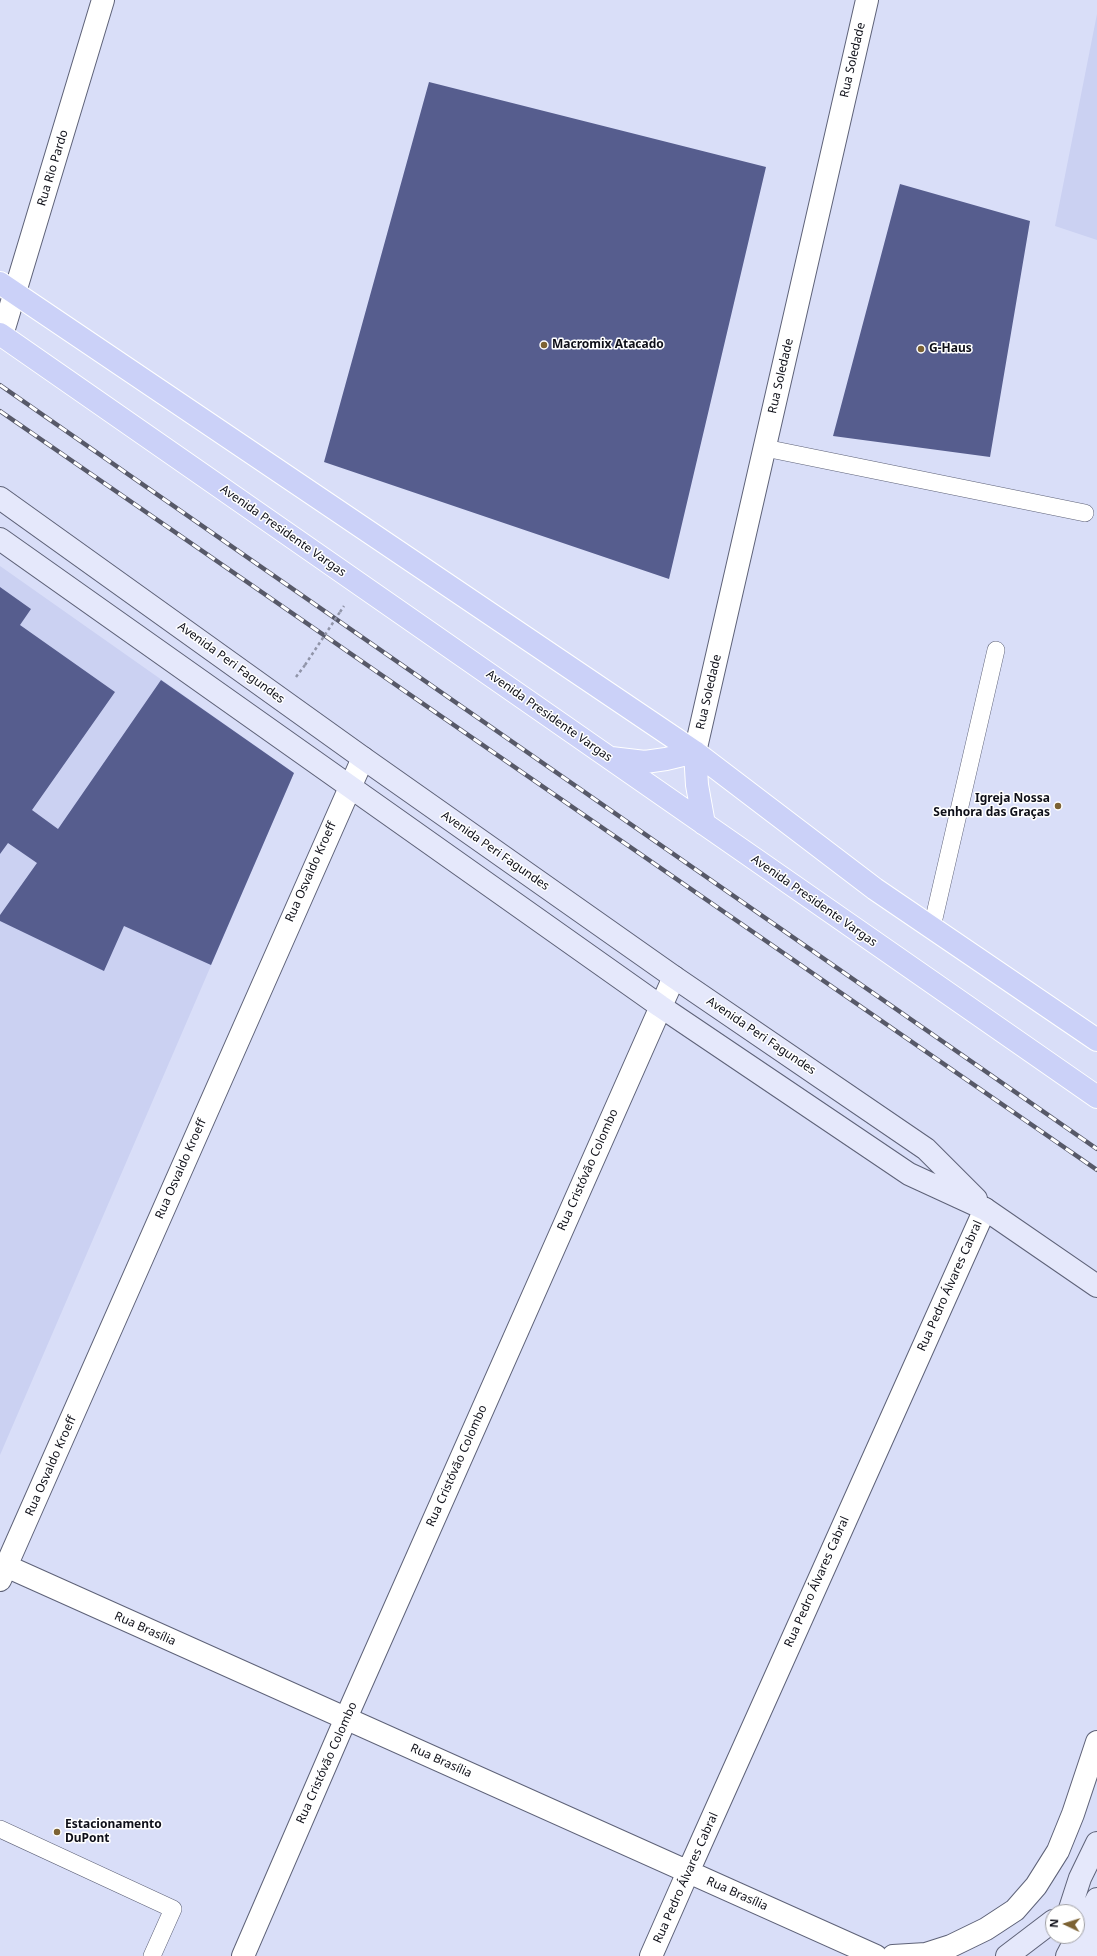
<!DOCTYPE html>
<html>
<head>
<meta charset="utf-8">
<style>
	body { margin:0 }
	#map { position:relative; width:1097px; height:1956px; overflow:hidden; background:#d9def8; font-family:"Noto Sans",sans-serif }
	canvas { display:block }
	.north { position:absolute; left:1045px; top:1904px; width:40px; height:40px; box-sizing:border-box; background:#fff; border:1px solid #9f9fa3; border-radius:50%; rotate:274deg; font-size:11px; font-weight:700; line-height:16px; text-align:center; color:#0e0f18 }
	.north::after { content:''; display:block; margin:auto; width:14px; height:18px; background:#7c6233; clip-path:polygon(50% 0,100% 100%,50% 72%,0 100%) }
</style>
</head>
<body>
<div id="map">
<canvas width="1097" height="1956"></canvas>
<div class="north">N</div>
</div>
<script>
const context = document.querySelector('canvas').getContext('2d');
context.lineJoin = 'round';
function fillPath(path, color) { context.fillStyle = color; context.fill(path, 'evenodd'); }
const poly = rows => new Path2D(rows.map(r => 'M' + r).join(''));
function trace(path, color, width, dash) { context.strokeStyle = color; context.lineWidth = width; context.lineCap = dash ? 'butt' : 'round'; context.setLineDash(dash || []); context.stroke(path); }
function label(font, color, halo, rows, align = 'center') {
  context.font = font + ' "Noto Sans",sans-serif'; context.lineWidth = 3; context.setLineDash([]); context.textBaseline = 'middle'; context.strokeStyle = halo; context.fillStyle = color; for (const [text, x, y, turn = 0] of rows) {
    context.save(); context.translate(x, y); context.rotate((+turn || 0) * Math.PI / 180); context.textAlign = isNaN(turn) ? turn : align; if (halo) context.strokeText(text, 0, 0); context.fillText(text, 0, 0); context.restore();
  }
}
const built = poly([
	[1097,14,1097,240,1055,226],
	[0,566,294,773,0,1455]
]);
const building = poly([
	[429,82,766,167,669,579,324,462],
	[900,184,1030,221,990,457,833,436],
	[0,587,31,609,20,625,115,692,32,810,58,829,161,680,294,773,211,965,124,926,104,971,0,921,0,915,37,863,8,843,0,854]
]);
const path = poly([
	[340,612,344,606],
	[296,677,305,665]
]);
const service = poly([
	[765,448,1085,513],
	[932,927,996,650],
	[0,1829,173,1909,152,1956]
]);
const minor = poly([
	[243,1956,346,1718,674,977],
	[651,1956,688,1872],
	[893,1956,926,1954,951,1946,986,1929,1015,1910,1036,1886,1058,1851,1073,1814,1097,1742]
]);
const tertiary = poly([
	[2,335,103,0],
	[695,752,867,0],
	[6,1566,876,1956],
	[0,1580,363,758],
	[688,1872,985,1209]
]);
const secondary = poly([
	[0,498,363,758,674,977,926,1149,976,1199],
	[0,539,660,1006,909,1174,985,1209,1097,1286],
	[1069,1912,1080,1878,1097,1843],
	[1007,1956,1053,1921],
	[1067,1956,1097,1899],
	[1087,1956,1091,1919]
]);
const primary = poly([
	[0,283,695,752,875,889,1097,1040],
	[0,334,1097,1097],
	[695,752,697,785,704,824],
	[611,758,645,762,666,759,695,752]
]);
const rail = poly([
	[0,385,1097,1149],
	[0,411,1097,1170]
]);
const pathBridge = poly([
	[305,665,340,612]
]);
const markers = [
	[544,345,4,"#7c6233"],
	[921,349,4,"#7c6233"],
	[1058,806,4,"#7c6233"],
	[57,1832,4,"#7c6233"]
];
const streetNames = [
	["Rua Soledade",853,60,-77],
	["Rua Rio Pardo",53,168,-73],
	["Rua Soledade",781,376,-77],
	["Avenida Presidente Vargas",283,531,35],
	["Avenida Peri Fagundes",231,663,36],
	["Rua Soledade",709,692,-77],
	["Avenida Presidente Vargas",549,716,35],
	["Avenida Peri Fagundes",495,851,35],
	["Rua Osvaldo Kroeff",311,872,-66],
	["Avenida Presidente Vargas",814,901,35],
	["Avenida Peri Fagundes",761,1036,34],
	["Rua Osvaldo Kroeff",181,1169,-66],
	["Rua Cristóvão Colombo",588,1170,-66],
	["Rua Pedro Álvares Cabral",950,1286,-66],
	["Rua Osvaldo Kroeff",51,1466,-66],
	["Rua Cristóvão Colombo",457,1466,-66],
	["Rua Pedro Álvares Cabral",817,1582,-66],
	["Rua Brasília",145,1629,24],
	["Rua Brasília",441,1761,24],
	["Rua Cristóvão Colombo",327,1763,-66],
	["Rua Pedro Álvares Cabral",686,1878,-66],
	["Rua Brasília",737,1894,24]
];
const poiNames = [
	["Macromix Atacado",552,345],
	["G-Haus",929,349],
	["Igreja Nossa",1050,799,"right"],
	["Senhora das Graças",1050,813,"right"],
	["Estacionamento",65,1825],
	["DuPont",65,1839]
];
fillPath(built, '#cbd1f2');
fillPath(building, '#565d8e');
trace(service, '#5e6278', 18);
trace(minor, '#5e6278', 24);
trace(tertiary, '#5e6278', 24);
trace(secondary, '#5e6278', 24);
trace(primary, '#fff', 24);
trace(path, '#9094a8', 2.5, [3, 3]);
trace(service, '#fff', 17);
trace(minor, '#fff', 22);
trace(tertiary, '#fff', 22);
trace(secondary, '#e5e8fb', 22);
trace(primary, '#cbd1f8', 22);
trace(rail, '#575968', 4.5);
trace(rail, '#fff', 3, [9]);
trace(pathBridge, '#9094a8', 2.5, [3, 3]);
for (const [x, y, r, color] of markers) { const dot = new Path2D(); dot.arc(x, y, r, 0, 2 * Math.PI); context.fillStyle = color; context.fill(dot); trace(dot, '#fff', 1.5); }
label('12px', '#0e0f18', '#fff', streetNames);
label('bold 12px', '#0e0f18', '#fff', poiNames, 'left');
</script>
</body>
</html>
